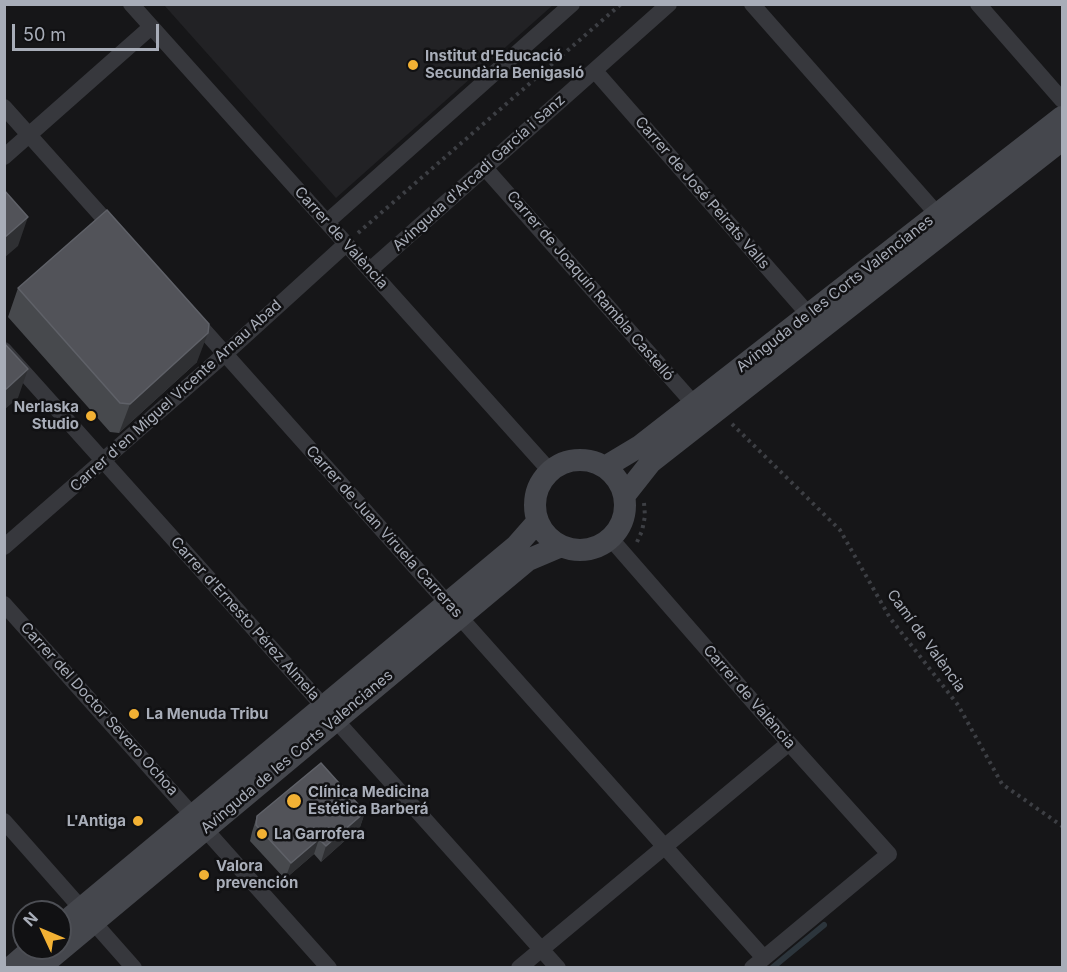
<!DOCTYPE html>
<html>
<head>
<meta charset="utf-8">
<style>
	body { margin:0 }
	#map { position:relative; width:1067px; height:972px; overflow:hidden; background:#161618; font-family:Inter,sans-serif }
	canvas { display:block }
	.frame { position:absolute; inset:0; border:6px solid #a8adb8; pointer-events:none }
	.north { position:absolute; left:12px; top:900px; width:60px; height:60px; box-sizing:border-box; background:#111113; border:2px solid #4d4f55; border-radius:50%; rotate:314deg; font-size:16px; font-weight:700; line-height:24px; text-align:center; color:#a8adb8 }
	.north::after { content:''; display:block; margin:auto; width:21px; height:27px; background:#f2b134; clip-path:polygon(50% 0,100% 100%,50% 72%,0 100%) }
	.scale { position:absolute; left:12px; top:24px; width:147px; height:27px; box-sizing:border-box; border:3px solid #a8adb8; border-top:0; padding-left:8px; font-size:18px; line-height:21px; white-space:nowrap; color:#a8adb8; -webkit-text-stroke:4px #111113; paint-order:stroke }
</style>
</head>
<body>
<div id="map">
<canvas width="1067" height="972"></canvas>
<div class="frame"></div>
<div class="north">N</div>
<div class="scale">50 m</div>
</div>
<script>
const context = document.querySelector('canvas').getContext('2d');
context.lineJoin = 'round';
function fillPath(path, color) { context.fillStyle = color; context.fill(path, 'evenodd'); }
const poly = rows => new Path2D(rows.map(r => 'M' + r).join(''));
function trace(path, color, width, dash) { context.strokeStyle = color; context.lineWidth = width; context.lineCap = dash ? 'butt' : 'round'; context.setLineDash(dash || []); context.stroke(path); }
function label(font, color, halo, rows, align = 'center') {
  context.font = font + ' Inter,sans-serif'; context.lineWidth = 5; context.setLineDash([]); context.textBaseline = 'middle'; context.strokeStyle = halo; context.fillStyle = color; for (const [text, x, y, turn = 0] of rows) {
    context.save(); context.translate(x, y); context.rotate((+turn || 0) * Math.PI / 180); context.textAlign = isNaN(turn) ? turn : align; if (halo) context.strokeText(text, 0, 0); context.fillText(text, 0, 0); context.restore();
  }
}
const built = poly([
	[164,5,553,5,336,198]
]);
const stream = poly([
	[772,968,824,925]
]);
const path = poly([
	[358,233,621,4],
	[732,424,840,530,890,618,958,705,1002,784,1062,826],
	[637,542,642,531,645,516,644,503]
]);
const street = poly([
	[131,4,550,471],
	[752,4,938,215],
	[978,4,1062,100],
	[595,71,809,315],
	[4,107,116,232],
	[4,157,151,27],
	[485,168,694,404],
	[327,222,572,4],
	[370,270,669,4],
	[193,318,764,958],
	[4,350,558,968],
	[611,539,789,743,889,854,752,968],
	[4,547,225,354,346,244],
	[4,604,329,968],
	[4,821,134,968],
	[519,968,789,743]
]);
const secondary = poly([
	'535 505a45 45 0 1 1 90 0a45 45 0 1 1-90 0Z',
	[605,467,640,446,1062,117],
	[625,495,651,462,1062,140],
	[60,926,516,546,538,521],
	[10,968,33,948],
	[39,968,528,560,561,546]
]);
const wall = poly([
	[18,288,197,362,119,433,110,432,8,317],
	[365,812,360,827,321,862,314,854,285,879,250,841,252,832,257,816]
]);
const shadedWall = poly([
	[28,217,18,246,4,258,4,238],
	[208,333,197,362,119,433,130,404],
	[28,369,18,398,4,410,4,391],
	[365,812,360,827,321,862,326,846],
	[319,839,314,854,285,879,291,863]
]);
const building = poly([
	[4,190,28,217,4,238,4,190],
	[107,210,209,324,208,333,130,404,120,403,18,288,107,210],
	[4,343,28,369,4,391,4,343],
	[321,763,365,812,326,846,319,839,291,863,256,825,257,816,321,763]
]);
const markers = [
	[413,65,6,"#f2b134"],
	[91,416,6,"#f2b134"],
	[134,714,6,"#f2b134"],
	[294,801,8,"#f2b134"],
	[138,821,6,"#f2b134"],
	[262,834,6,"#f2b134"],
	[204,875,6,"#f2b134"]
];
const poiNames = [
	["Institut d'Educació",425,56],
	["Secundària Benigasló",425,73],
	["Nerlaska",79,407,"right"],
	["Studio",79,424,"right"],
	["La Menuda Tribu",146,714],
	["Clínica Medicina",308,792],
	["Estética Barberá",308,809],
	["L'Antiga",126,821,"right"],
	["La Garrofera",274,834],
	["Valora",216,866],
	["prevención",216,883]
];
const streetNames = [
	["Avinguda d'Arcadi García i Sanz",479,173,-42],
	["Carrer de José Peirats Valls",702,193,49],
	["Carrer de València",341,238,48],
	["Carrer de Joaquín Rambla Castelló",590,286,49],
	["Avinguda de les Corts Valencianes",835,294,-38],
	["Carrer d'en Miguel Vicente Arnau Abad",176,396,-42],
	["Carrer de Juan Viruela Carreras",384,532,48],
	["Carrer d'Ernesto Pérez Almela",245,619,48],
	["Camí de València",926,641,54],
	["Carrer de València",749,697,49],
	["Carrer del Doctor Severo Ochoa",99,709,48],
	["Avinguda de les Corts Valencianes",297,752,-40]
];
fillPath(built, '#222225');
trace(stream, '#2c353c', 6);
trace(path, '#3d3f44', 4, [3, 4.5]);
trace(street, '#37383d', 16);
trace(secondary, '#45474d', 22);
fillPath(wall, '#47494d');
fillPath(shadedWall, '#2f3033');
fillPath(building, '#525359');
trace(building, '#5f6168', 1.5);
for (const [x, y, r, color] of markers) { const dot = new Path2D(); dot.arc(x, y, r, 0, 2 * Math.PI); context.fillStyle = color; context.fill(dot); trace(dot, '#111113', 2); }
label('bold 15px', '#a8adb8', '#111113', poiNames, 'left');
label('15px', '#a8adb8', '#111113', streetNames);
</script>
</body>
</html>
